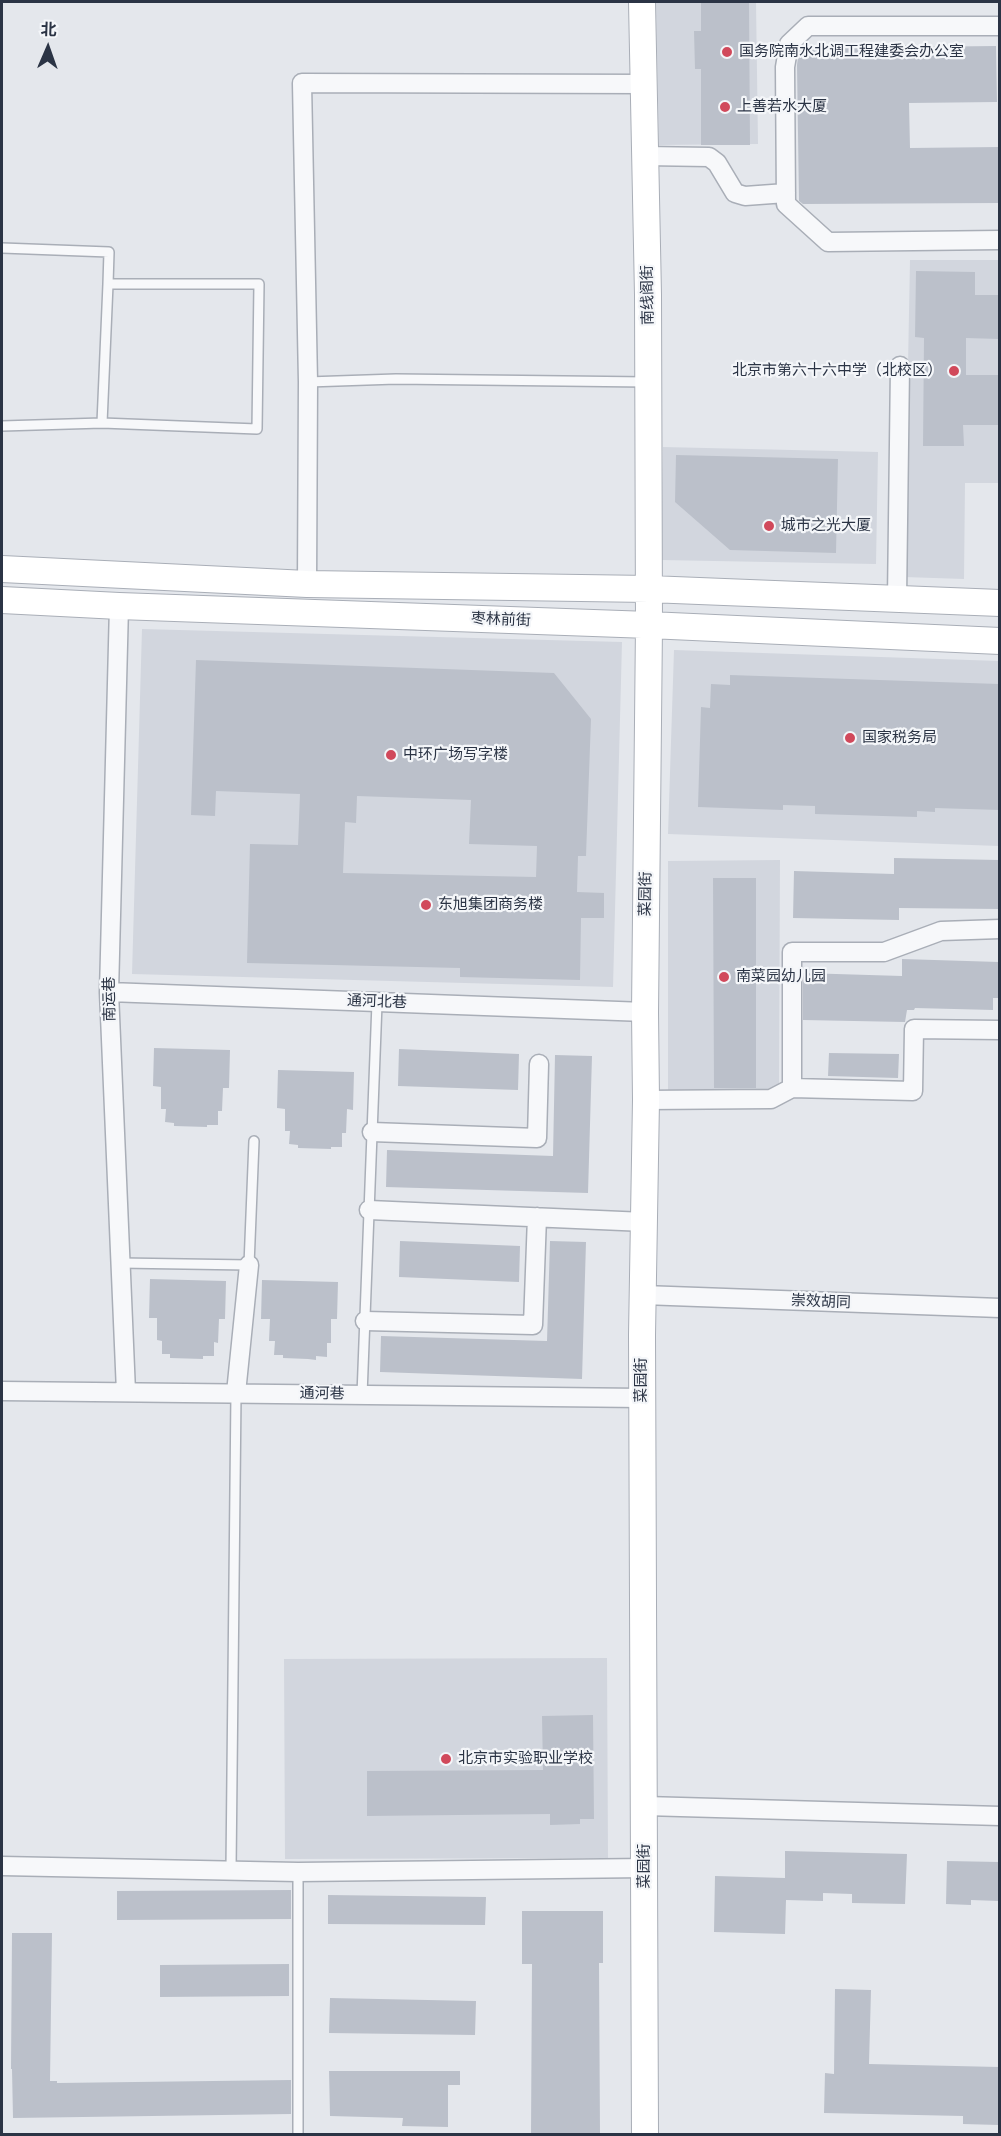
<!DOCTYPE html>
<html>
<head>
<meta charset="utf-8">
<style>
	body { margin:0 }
	#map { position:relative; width:1001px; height:2136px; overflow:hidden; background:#e4e7ec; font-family:Arial,"Noto Sans SC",sans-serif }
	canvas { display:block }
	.frame { position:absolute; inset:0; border:3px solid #2b3445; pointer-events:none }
	.north { position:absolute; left:18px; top:18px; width:60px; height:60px; -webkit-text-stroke:4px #f4f6f9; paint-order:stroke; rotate:2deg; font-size:16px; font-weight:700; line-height:24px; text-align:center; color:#2b3445 }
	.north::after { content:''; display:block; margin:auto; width:21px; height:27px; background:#2b3445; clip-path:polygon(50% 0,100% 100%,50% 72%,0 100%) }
</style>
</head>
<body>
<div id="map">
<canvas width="1001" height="2136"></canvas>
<div class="frame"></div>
<div class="north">北</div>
</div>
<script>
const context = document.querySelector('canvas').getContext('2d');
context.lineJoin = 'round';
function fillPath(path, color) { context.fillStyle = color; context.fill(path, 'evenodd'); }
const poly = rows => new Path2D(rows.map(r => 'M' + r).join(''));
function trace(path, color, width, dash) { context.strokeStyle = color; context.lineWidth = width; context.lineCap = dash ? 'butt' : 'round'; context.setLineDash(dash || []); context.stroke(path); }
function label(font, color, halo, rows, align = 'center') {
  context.font = font + ' Arial,"Noto Sans SC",sans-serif'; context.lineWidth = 4.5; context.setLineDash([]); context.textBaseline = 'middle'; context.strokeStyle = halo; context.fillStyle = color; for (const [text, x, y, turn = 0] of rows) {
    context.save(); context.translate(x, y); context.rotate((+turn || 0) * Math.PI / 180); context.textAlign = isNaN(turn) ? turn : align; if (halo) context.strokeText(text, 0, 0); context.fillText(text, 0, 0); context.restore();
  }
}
const built = poly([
	[656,2,756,2,758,144,659,145],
	[910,260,999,260,999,483,965,483,964,579,904,577],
	[663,447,878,452,876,564,661,560],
	[142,629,622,642,613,987,132,974],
	[674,650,999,661,999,846,668,834],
	[780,860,779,1093,668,1093,668,861],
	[607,1658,608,1858,285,1859,284,1659]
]);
const building = poly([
	[701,2,749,2,750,145,701,145,701,69,695,69,694,31,701,31],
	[908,45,908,47,996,46,997,102,909,103,910,148,999,147,999,203,803,204,799,201,797,65,799,50,802,47],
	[916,271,975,272,975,295,999,295,999,339,966,338,966,375,999,375,999,425,963,425,964,446,923,446,924,338,915,337],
	[676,455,838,459,836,553,730,550,675,502],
	[196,660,554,673,591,719,586,856,578,856,577,892,604,893,604,918,581,918,580,980,460,977,460,968,247,963,250,844,298,845,300,794,216,791,215,816,191,815],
	[357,796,471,800,469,844,537,846,536,877,343,873,345,822,356,823],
	[730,675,999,684,999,810,935,808,935,812,917,811,917,817,815,814,815,806,783,805,783,810,698,807,701,707,710,708,711,684,730,685],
	[894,858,999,860,999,909,899,908,899,920,793,918,794,871,894,874],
	[713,878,756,878,756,1088,714,1088],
	[902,959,999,962,999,998,993,998,993,1010,915,1008,914,1010,907,1010,905,1022,803,1020,803,973,902,976],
	[154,1048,230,1050,229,1088,223,1088,222,1111,218,1111,218,1125,207,1125,207,1127,174,1126,174,1123,165,1122,166,1109,161,1109,161,1087,153,1086],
	[399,1049,519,1054,518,1090,398,1086],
	[829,1053,899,1054,898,1078,828,1076],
	[555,1055,592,1056,588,1193,386,1187,387,1150,553,1156],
	[278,1070,354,1072,353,1110,347,1109,346,1133,342,1133,342,1147,331,1147,331,1149,298,1148,298,1145,289,1144,290,1131,285,1131,285,1109,277,1108],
	[400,1241,520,1246,519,1282,399,1277],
	[550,1241,586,1242,582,1379,380,1372,381,1336,547,1341],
	[150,1279,226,1281,225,1319,219,1319,218,1343,214,1342,214,1356,203,1356,203,1359,170,1358,170,1354,162,1354,162,1341,157,1340,157,1318,149,1318],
	[262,1280,338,1282,337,1319,331,1319,331,1343,327,1343,327,1357,316,1356,316,1360,308,1359,283,1358,283,1355,274,1355,275,1341,269,1341,270,1319,261,1319],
	[593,1715,594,1819,580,1819,580,1824,550,1825,550,1814,367,1816,367,1771,543,1770,542,1716],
	[785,1851,907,1854,905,1904,852,1903,852,1894,823,1893,823,1901,786,1900,785,1934,714,1932,715,1876,785,1878],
	[947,1861,999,1862,999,1901,971,1900,971,1905,946,1904],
	[291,1890,291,1919,117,1920,117,1891],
	[328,1895,486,1897,485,1925,328,1924],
	[522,1911,603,1911,603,1963,599,1963,600,2134,531,2134,532,1964,522,1964],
	[12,1933,52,1933,50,2081,57,2081,57,2083,291,2080,291,2114,13,2118,12,2069,11,2069],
	[289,1964,289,1996,160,1997,160,1965],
	[835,1989,871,1990,869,2064,999,2067,999,2125,963,2124,963,2116,824,2113,825,2073,834,2074],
	[330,1998,476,2001,475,2035,329,2033],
	[329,2071,460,2071,460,2085,448,2085,448,2127,402,2126,403,2118,330,2116]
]);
const lane = poly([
	[2,248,109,252,108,284,259,284,257,429,102,423,2,426],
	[308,382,396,379,647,382],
	[102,423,108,284],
	[120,1263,249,1265,254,1141],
	[362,1395,377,1003],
	[231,1869,236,1393],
	[298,2134,298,1872]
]);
const street = poly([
	[1000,26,808,26,789,44,785,67,786,204,828,242,1000,240],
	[645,156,709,157,717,163,735,193,745,196,786,193],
	[307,584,308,382,302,83,645,84],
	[897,599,900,366],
	[119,606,109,992,126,1392],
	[1000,929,941,931,884,952,792,952,792,1088,913,1091,914,1029,1000,1030],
	[109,992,645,1012],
	[646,1100,771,1099,792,1088],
	[372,1132,537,1138,539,1064],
	[369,1210,645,1222],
	[643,1295,1000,1308],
	[365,1321,533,1325,537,1217],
	[2,1391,642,1398],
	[236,1393,249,1265],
	[645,1806,1000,1816],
	[2,1866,298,1872,646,1868]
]);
const secondary = poly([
	[642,2,648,295,649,625,645,1012,646,1100,642,1335,645,2134],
	[2,569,307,584,649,589,1000,603],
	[2,600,119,606,649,625,1000,641]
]);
const markers = [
	[727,52,6,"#d1495b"],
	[725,107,6,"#d1495b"],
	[954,371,6,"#d1495b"],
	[769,526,6,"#d1495b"],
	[850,738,6,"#d1495b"],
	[391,755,6,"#d1495b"],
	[426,905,6,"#d1495b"],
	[724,977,6,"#d1495b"],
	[446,1759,6,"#d1495b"]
];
const poiNames = [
	["国务院南水北调工程建委会办公室",739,52],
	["上善若水大厦",737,107],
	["北京市第六十六中学（北校区）",942,371,"right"],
	["城市之光大厦",781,526],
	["国家税务局",862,738],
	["中环广场写字楼",403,755],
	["东旭集团商务楼",438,905],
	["南菜园幼儿园",736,977],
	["北京市实验职业学校",458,1759]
];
const streetNames = [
	["南线阁街",648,295,-91],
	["枣林前街",501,620,2],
	["菜园街",646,894,-89],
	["南运巷",110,999,-91],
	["通河北巷",377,1002,2],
	["崇效胡同",821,1302,2],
	["菜园街",642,1380,-90],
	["通河巷",322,1394,1],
	["菜园街",645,1866,-90]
];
fillPath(built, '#d2d6de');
fillPath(building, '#bbc0ca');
trace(lane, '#a9aeb7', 12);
trace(street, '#a9aeb7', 21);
trace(secondary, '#a9aeb7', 28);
trace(lane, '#f7f8fa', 9);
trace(street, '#f7f8fa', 18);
trace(secondary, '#fff', 26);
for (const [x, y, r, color] of markers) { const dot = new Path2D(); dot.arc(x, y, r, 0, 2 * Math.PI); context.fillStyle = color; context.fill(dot); trace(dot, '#f4f6f9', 2); }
label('15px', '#2b3445', '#f4f6f9', poiNames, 'left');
label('15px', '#2b3445', '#f4f6f9', streetNames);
</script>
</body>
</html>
